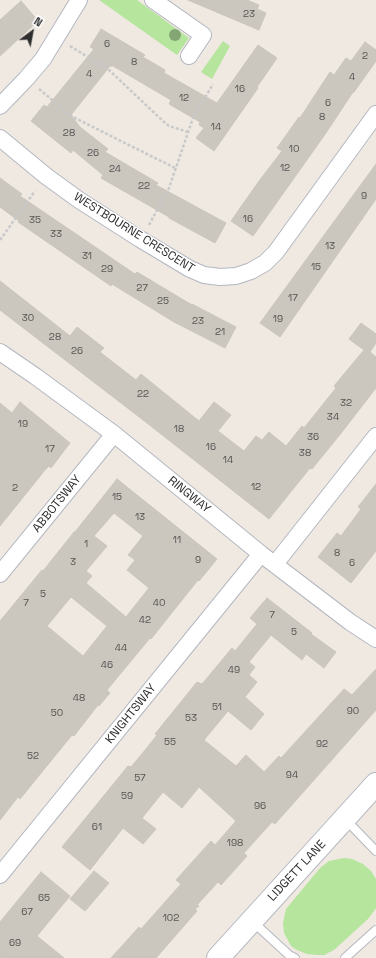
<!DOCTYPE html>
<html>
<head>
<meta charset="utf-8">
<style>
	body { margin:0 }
	#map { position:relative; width:376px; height:958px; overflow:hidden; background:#efe9e1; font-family:"Space Grotesk",sans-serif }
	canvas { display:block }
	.north { position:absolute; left:12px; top:12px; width:40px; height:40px; -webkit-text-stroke:3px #fff; paint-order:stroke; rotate:32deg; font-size:11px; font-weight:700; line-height:16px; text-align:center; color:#2e2e2e }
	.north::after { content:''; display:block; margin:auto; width:14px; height:18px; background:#2e2e2e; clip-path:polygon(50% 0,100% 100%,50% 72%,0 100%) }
</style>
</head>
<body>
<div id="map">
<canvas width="376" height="958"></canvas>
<div class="north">N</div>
</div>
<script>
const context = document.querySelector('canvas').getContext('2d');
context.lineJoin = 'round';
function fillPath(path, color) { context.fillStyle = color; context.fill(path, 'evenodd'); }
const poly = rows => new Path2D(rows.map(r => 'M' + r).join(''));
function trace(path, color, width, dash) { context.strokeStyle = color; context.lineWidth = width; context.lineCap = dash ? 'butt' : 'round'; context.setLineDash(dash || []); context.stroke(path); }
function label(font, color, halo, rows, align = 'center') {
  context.font = font + ' "Space Grotesk",sans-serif'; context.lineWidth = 3; context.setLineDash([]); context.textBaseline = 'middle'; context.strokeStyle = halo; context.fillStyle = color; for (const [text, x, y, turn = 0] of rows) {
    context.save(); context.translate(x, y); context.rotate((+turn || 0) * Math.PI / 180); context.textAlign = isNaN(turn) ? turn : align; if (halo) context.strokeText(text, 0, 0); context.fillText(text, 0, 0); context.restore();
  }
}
const green = poly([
	[99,0,137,0,189,38,177,55],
	[223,41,230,46,212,79,201,72],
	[344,858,352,859,363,864,371,871,376,879,376,908,374,911,368,919,334,950,324,955,317,955,307,954,297,950,291,946,284,933,283,923,286,909,320,868,329,861]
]);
const building = poly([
	[188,0,247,0,259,5,257,9,266,13,259,30,188,0],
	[21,1,38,21,0,56,0,20,21,1],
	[101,29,145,55,143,57,165,70,164,73,217,103,258,45,277,58,257,87,258,88,214,151,196,138,204,128,199,125,200,122,169,104,171,100,113,66,110,66,71,115,80,127,108,149,105,152,158,183,156,185,226,223,215,243,169,218,169,217,101,178,103,175,73,150,71,153,31,121,44,105,47,107,94,49,90,47,101,29],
	[365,42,376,50,376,61,354,92,353,92,326,133,253,236,231,221,259,181,282,151,277,148,299,117,300,118,330,72,334,75,346,58,351,61,365,42],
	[376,164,376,199,280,337,260,323,376,164],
	[0,178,22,194,20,196,135,274,137,272,192,305,192,304,236,327,225,348,174,322,112,284,111,286,18,222,19,221,0,207,0,178],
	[0,281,70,336,77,327,104,348,100,352,136,380,141,374,199,421,214,402,231,415,218,431,244,451,256,436,262,440,269,432,286,446,302,426,304,428,336,388,334,386,364,350,349,339,361,323,376,334,376,343,370,352,376,357,376,388,342,432,312,469,310,468,269,519,147,423,0,310,0,281],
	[20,402,70,443,51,468,49,466,45,470,0,526,0,403,12,413,20,402],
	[117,479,217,559,199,581,198,580,151,639,150,638,107,690,110,693,99,706,98,705,74,736,72,735,20,799,18,797,0,820,0,621,42,570,43,571,74,532,75,532,117,479],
	[114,513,143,536,128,555,135,560,127,570,149,588,126,617,86,583,92,576,86,571,107,546,94,536,114,513],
	[71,597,107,626,83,656,47,626,71,597],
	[376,484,376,551,351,583,318,557,337,533,341,536,361,509,358,507,376,484],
	[267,598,312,633,311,634,336,652,324,668,306,654,302,660,271,635,249,662,255,667,249,675,257,682,245,697,264,714,251,730,228,711,204,740,236,766,246,755,264,772,279,756,281,758,344,689,352,695,376,669,376,710,275,824,272,822,244,853,247,856,221,885,218,882,197,905,199,906,195,909,197,911,156,958,111,958,139,927,141,929,181,884,176,880,211,841,215,845,236,821,199,787,182,808,163,792,142,818,156,829,143,844,123,828,90,870,62,847,128,766,131,767,146,749,157,735,155,734,197,682,202,684,232,648,235,651,257,624,250,618,267,598],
	[94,871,109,883,85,911,70,899,94,871],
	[41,872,70,896,37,936,64,958,0,958,0,922,41,872]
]);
const path = poly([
	[70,46,109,70,164,122,169,126,188,132],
	[39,89,73,117,175,168],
	[149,225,169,188,193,118,213,84],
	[0,240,35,191]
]);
const service = poly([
	[346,820,376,851],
	[252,921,289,955,295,958],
	[345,958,376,930]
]);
const minor = poly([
	[153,0,203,35,189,56],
	[0,106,26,79,43,59,79,0],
	[0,138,46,176,79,200,140,239,190,269,204,275,220,277,236,276,251,271,265,263,276,252,376,114],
	[0,352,35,376,114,434,261,554,350,622,376,639],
	[275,564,376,436],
	[0,574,114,434],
	[0,875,261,554]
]);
const secondary = poly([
	[218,958,376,784]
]);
const trees = [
	[175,35]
];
const numberNames = [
	["23",249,14],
	["6",107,44],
	["2",365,56],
	["8",134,62],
	["4",89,74],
	["4",352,77],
	["16",240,89],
	["12",184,98],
	["6",328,103],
	["8",322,117],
	["14",216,127],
	["28",69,133],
	["10",294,149],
	["26",93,153],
	["12",285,168],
	["24",115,169],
	["22",144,186],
	["9",364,196],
	["16",248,219],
	["35",35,220],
	["33",56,234],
	["13",330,246],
	["31",87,256],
	["15",316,267],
	["29",107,269],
	["27",142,288],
	["17",293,298],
	["25",163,301],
	["30",28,318],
	["19",278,319],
	["23",198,321],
	["21",220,332],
	["28",55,337],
	["26",77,351],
	["22",143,394],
	["32",346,403],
	["34",333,417],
	["19",23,424],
	["18",179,429],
	["36",313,437],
	["16",211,447],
	["17",50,449],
	["38",305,453],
	["14",228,460],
	["12",256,487],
	["2",15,488],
	["15",117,497],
	["13",140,517],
	["11",177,540],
	["1",86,544],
	["8",337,553],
	["9",198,560],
	["3",73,562],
	["6",352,563],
	["5",43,594],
	["7",26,603],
	["40",159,603],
	["7",272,615],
	["42",145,620],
	["5",294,632],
	["44",121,648],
	["46",107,665],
	["49",234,670],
	["48",79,698],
	["51",217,707],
	["90",353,711],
	["50",57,713],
	["53",191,718],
	["55",170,742],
	["92",322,744],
	["52",33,756],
	["94",292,775],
	["57",140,778],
	["59",127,796],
	["96",260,806],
	["61",97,827],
	["198",235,843],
	["65",44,898],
	["67",27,912],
	["102",171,918],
	["69",15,943]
];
const streetNames = [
	["WESTBOURNE CRESCENT",134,233,32],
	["RINGWAY",189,495,39],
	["ABBOTSWAY",57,504,-51],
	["KNIGHTSWAY",131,714,-51],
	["LIDGETT LANE",297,871,-47]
];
fillPath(green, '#b6e59e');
fillPath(building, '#cbc7bf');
trace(building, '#cbc5ba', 1);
trace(service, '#b4b7c1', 10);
trace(minor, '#b4b7c1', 18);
trace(secondary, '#b4b7c1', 24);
trace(path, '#c9c9c9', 2.5, [3, 2]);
trace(service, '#fff', 8);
trace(minor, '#fff', 16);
trace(secondary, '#fff', 22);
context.fillStyle = '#84a574';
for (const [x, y] of trees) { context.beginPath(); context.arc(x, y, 6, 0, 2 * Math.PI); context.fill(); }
label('10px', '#555452', null, numberNames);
label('12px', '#2e2e2e', '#fff', streetNames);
</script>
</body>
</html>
